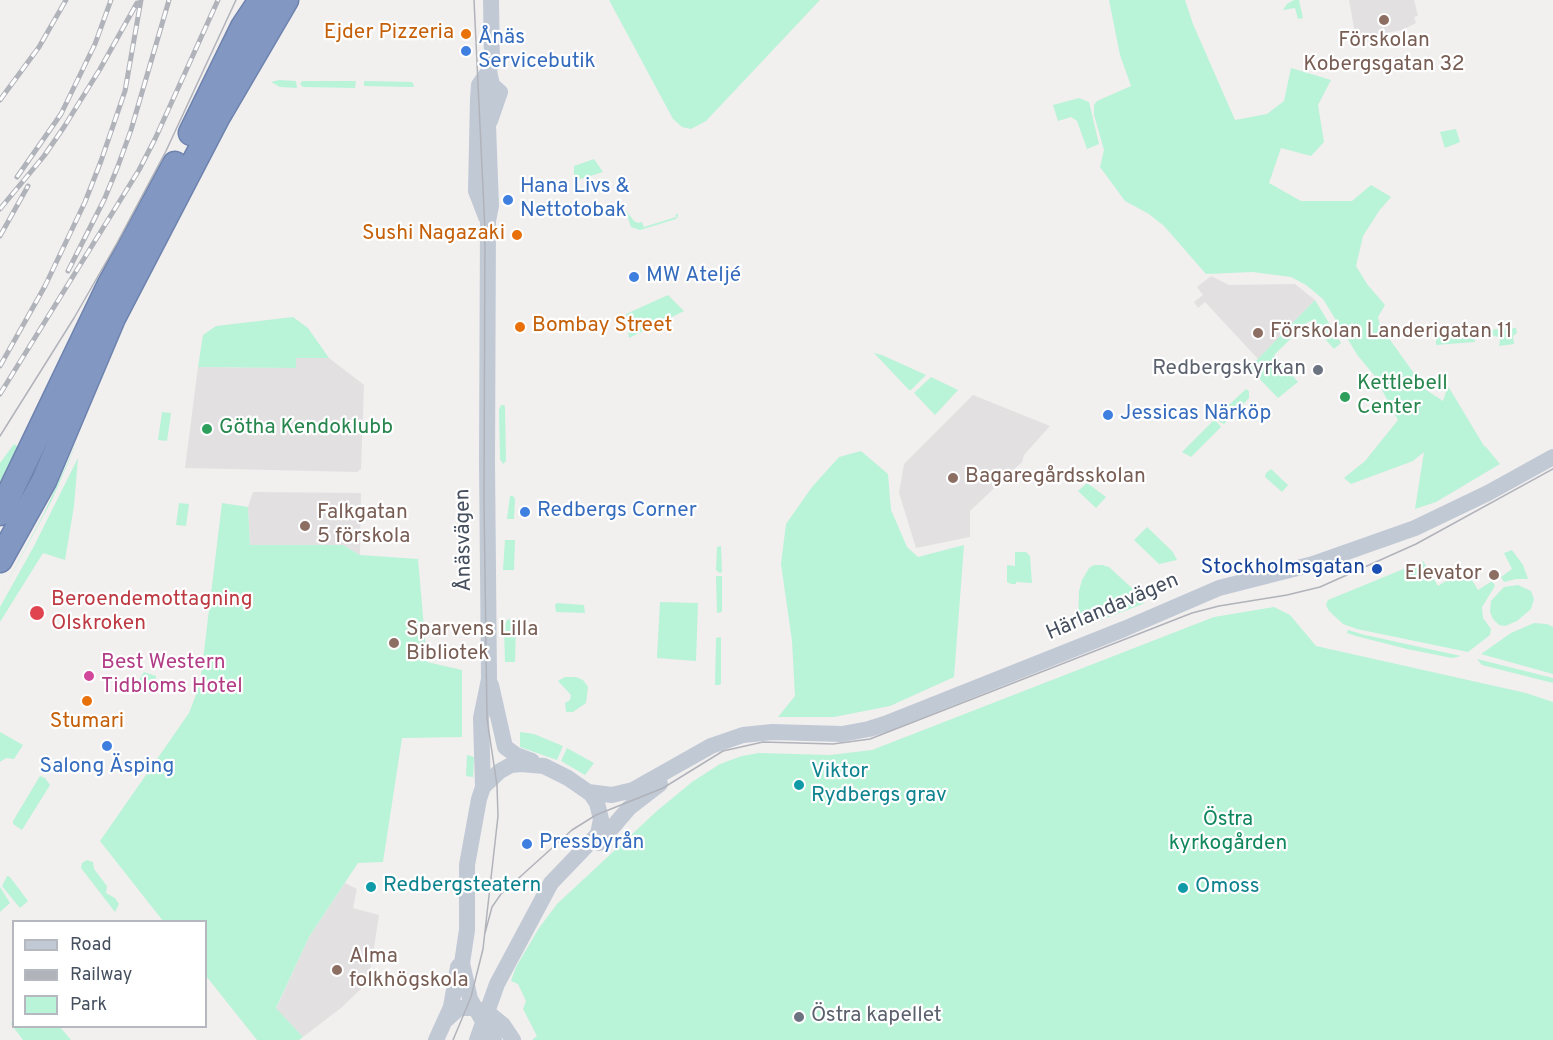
<!DOCTYPE html>
<html>
<head>
<meta charset="utf-8">
<style>
	body { margin:0 }
	#map { position:relative; width:1553px; height:1040px; overflow:hidden; background:#f2efef; font-family:Overpass,sans-serif }
	canvas { display:block }
	.legend { position:absolute; left:12px; top:920px; width:195px; height:108px; box-sizing:border-box; background:#fff; border:2px solid #b5b9bf; margin:0; padding:8px 10px; list-style:none; font-size:18px; color:#454f5e }
	.legend li { display:flex; align-items:center; gap:12px; height:30px }
	.legend b { width:30px; border:2px solid #b5b9bf }
</style>
</head>
<body>
<div id="map">
<canvas width="1553" height="1040"></canvas>
<ul class="legend">
<li><b style="height:8px;background:#c1c9d5"></b>Road</li>
<li><b style="height:8px;background:#b0b3ba"></b>Railway</li>
<li><b style="height:16px;background:#b9f3d8"></b>Park</li>
</ul>
</div>
<script>
const context = document.querySelector('canvas').getContext('2d');
context.lineJoin = 'round';
function fillPath(path, color) { context.fillStyle = color; context.fill(path, 'evenodd'); }
const poly = rows => new Path2D(rows.map(r => 'M' + r).join(''));
function trace(path, color, width, dash) { context.strokeStyle = color; context.lineWidth = width; context.lineCap = dash ? 'butt' : 'round'; context.setLineDash(dash || []); context.stroke(path); }
function label(font, color, halo, rows, align = 'center') {
  context.font = font + ' Overpass,sans-serif'; context.lineWidth = 4.5; context.setLineDash([]); context.textBaseline = 'middle'; context.strokeStyle = halo; context.fillStyle = color; for (const [text, x, y, turn = 0] of rows) {
    context.save(); context.translate(x, y); context.rotate((+turn || 0) * Math.PI / 180); context.textAlign = isNaN(turn) ? turn : align; if (halo) context.strokeText(text, 0, 0); context.fillText(text, 0, 0); context.restore();
  }
}
const education = poly([
	[1349,0,1414,0,1418,16,1414,17,1416,23,1402,30,1356,39],
	[1211,276,1229,285,1295,284,1315,300,1258,359,1205,302,1198,308,1194,302,1203,295,1197,287],
	[296,358,329,358,364,385,361,469,357,472,185,468,198,367,295,368],
	[973,395,1050,426,1024,455,1022,462,970,511,970,537,916,548,899,493,904,464],
	[253,492,361,493,360,555,343,545,250,545,248,507],
	[345,883,357,889,353,908,379,915,371,967,363,987,341,1008,303,1037,276,1009,309,937]
]);
const green = poly([
	[609,0,820,0,706,121,691,129,682,127,673,119],
	[1109,0,1185,0,1193,24,1235,120,1267,114,1284,101,1291,68,1331,80,1318,105,1324,142,1311,156,1281,148,1269,183,1301,201,1352,201,1371,185,1391,197,1379,211,1363,236,1356,266,1367,284,1385,305,1378,317,1380,326,1426,390,1443,401,1448,386,1484,446,1486,447,1500,464,1436,502,1415,509,1424,452,1413,461,1351,484,1344,478,1365,461,1398,420,1374,375,1358,356,1323,299,1306,285,1291,277,1253,272,1206,274,1164,226,1149,214,1125,201,1100,167,1104,150,1094,115,1094,105,1097,101,1131,86,1120,55],
	[1294,0,1299,0,1303,18,1298,19,1295,8,1283,10,1287,4],
	[279,80,296,81,297,88,280,87,271,82],
	[302,81,356,81,355,88,303,87,300,84],
	[364,81,412,82,414,86,413,87,364,86],
	[1079,98,1089,102,1099,144,1087,149,1077,121,1071,117,1058,121,1053,105],
	[1456,129,1460,142,1445,148,1440,132],
	[594,159,603,172,574,181,574,166],
	[625,209,634,221,638,223,642,222,644,227,676,217,676,214,678,214,678,216,676,219,640,230,631,227],
	[668,295,684,311,629,338,626,314],
	[1315,300,1341,343,1334,349,1309,321,1274,355,1298,382,1278,398,1249,368],
	[293,317,308,328,329,358,296,358,296,368,198,367,203,335,216,326],
	[1516,328,1517,333,1513,336,1514,344,1499,346,1500,340,1498,337,1485,333,1485,330],
	[1468,331,1469,337,1475,337,1475,342,1436,345,1436,333],
	[874,353,882,355,926,375,911,390,909,390],
	[931,377,958,390,935,415,914,393],
	[1246,389,1249,391,1249,398,1224,424,1220,422,1216,417],
	[501,405,504,405,505,407,506,461,503,464,500,459,499,410],
	[162,412,171,413,167,441,158,440],
	[1213,421,1216,421,1221,427,1191,457,1182,452],
	[78,440,52,500,0,596,44,513],
	[14,444,17,446,17,450,0,485,0,463],
	[861,451,888,474,891,510,907,547,918,557,964,545,954,677,890,706,834,717,778,717,795,696,792,641,781,564,786,524,812,487,839,457],
	[78,458,74,506,65,560,43,553,0,622,0,607,33,548],
	[1271,469,1288,485,1282,492,1265,477,1266,473],
	[1087,483,1106,497,1096,508,1078,491],
	[510,496,513,496,515,499,514,519,507,519],
	[179,503,189,504,186,526,176,525],
	[222,503,248,507,250,545,343,545,360,555,418,559,427,662,462,670,462,737,402,738,383,862,358,863,309,937,276,1008,303,1037,299,1040,257,1040,206,976,206,922,163,921,100,841,189,713,200,684],
	[1147,527,1173,552,1177,560,1159,564,1134,540],
	[505,540,515,540,514,570,503,570],
	[721,546,722,572,720,573,716,570,717,547],
	[1512,550,1523,565,1528,579,1516,579,1504,582,1501,577,1512,569,1504,553],
	[1015,552,1026,552,1030,556,1032,583,1016,582,1016,584,1011,584,1007,582,1007,565,1015,566],
	[1423,561,1438,586,1449,579,1461,581,1470,577,1478,590,1492,581,1495,586,1482,607,1483,618,1491,629,1490,635,1468,652,1357,629,1343,624,1329,611,1326,605,1328,600],
	[1094,565,1102,565,1109,567,1145,600,1143,604,1082,627,1078,623,1079,591,1082,580,1089,568],
	[716,576,722,576,722,612,717,613],
	[1518,585,1531,591,1534,599,1531,609,1517,621,1505,626,1499,625,1493,619,1490,612,1491,601,1504,587],
	[660,602,698,603,696,661,657,658],
	[557,603,584,605,585,613,556,612,555,605],
	[1274,607,1290,615,1316,646,1526,693,1553,702,1553,1040,532,1040,537,1036,523,1009,526,1001,518,984,511,981,516,967,539,928,557,904,658,810,692,782,720,764,742,756,759,753,830,755,872,750,1214,617],
	[511,619,516,624,515,662,505,662,504,627,507,620],
	[1534,623,1547,624,1553,627,1553,674,1481,654,1511,633],
	[1348,630,1365,635,1461,656,1452,658,1407,649,1356,636,1347,633],
	[721,637,721,684,719,685,715,685,716,638],
	[1477,659,1553,678,1553,683,1482,665],
	[144,672,156,676,155,688,145,686,138,682],
	[565,677,576,677,583,680,588,687,586,703,573,712,566,712,565,703,570,700,571,695,558,681],
	[0,732,23,745,14,759,6,758,0,762],
	[520,732,534,734,563,746,557,760,520,747],
	[567,748,594,763,585,775,561,761],
	[467,755,474,757,473,777,466,776],
	[40,776,45,778,50,785,22,830,13,824,13,821],
	[87,860,93,862,94,869,107,886,106,893,115,898,119,904,115,912,81,868,82,863],
	[7,876,10,877,28,901,20,908,2,886],
	[0,887,10,903,0,912],
	[13,1020,14,1026,60,1027,71,1040,23,1040,11,1024]
]);
const minor = poly([
	[489,71,492,85,500,92,490,121],
	[479,85,484,97,488,125,491,206,488,221,487,462,489,679,481,718,483,787,479,799,467,865,467,930,462,963,470,999,494,1040],
	[486,217,476,191,478,98,479,85,489,71,492,62,491,0],
	[491,685,505,747,516,755,532,761],
	[588,792,612,795,633,790,711,746,743,735,772,732,842,734,869,729,885,724,1124,629,1219,588,1313,564,1415,528,1488,493,1553,457],
	[599,843,629,808,660,784],
	[447,1019,459,1008,475,1008,492,1016,503,1025,513,1040],
	[436,1040,451,1007,458,967,462,963],
	[477,1040,497,984,551,883,598,834,601,819,597,803,591,794,568,778,544,766,521,764,511,765,500,771,483,787]
]);
const highway = poly([
	[191,133,243,27,261,0],
	[0,513,109,286,175,164],
	[0,560,44,481,113,318,217,118,286,0]
]);
const tram = poly([
	[0,436,74,318,117,243,166,151,236,0],
	[485,933,492,907,501,894,572,830,596,815,663,788,723,751,763,742,833,744,870,739,1192,613,1219,606,1287,595,1320,587,1416,544,1553,469],
	[453,1040,471,997,483,949,498,816,497,785,487,719,484,502,485,230,474,0]
]);
const rail = poly([
	[0,100,39,47,66,0],
	[17,177,61,114,95,44,111,0],
	[0,209,44,156,64,127,100,69,137,3],
	[0,236,28,186],
	[68,271,104,200,118,166,131,130,169,0],
	[0,366,45,286,85,202,101,161,125,91,141,0],
	[0,394,139,170,155,139,218,0]
]);
const markers = [
	[1384,20,6,"#8d6e63"],
	[466,34,6,"#e8710a"],
	[466,51,6,"#3f7fe0"],
	[508,200,6,"#3f7fe0"],
	[517,235,6,"#e8710a"],
	[634,277,6,"#3f7fe0"],
	[520,327,6,"#e8710a"],
	[1258,333,6,"#8d6e63"],
	[1318,370,6,"#6b7280"],
	[1345,397,6,"#2e9e5b"],
	[1108,415,6,"#3f7fe0"],
	[207,429,6,"#2e9e5b"],
	[953,478,6,"#8d6e63"],
	[525,512,6,"#3f7fe0"],
	[305,526,6,"#8d6e63"],
	[1377,569,6,"#1a4fb4"],
	[1494,575,6,"#8d6e63"],
	[37,613,8,"#e0444e"],
	[394,643,6,"#8d6e63"],
	[89,676,6,"#d1479c"],
	[87,701,6,"#e8710a"],
	[107,746,6,"#3f7fe0"],
	[799,785,6,"#0f9aa8"],
	[527,844,6,"#3f7fe0"],
	[371,887,6,"#0f9aa8"],
	[1183,888,6,"#0f9aa8"],
	[337,970,6,"#8d6e63"],
	[799,1017,6,"#6b7280"]
];
const foodNames = [
	["Ejder Pizzeria",454,34],
	["Sushi Nagazaki",505,235],
	["Bombay Street",532,327,"left"],
	["Stumari",87,723,"center"]
];
const shopNames = [
	["Ånäs",478,39],
	["Servicebutik",478,63],
	["Hana Livs &",520,188],
	["Nettotobak",520,212],
	["MW Ateljé",646,277],
	["Jessicas Närköp",1120,415],
	["Redbergs Corner",537,512],
	["Salong Äsping",107,768,"center"],
	["Pressbyrån",539,844]
];
const educationNames = [
	["Förskolan",1384,42,"center"],
	["Kobergsgatan 32",1384,66,"center"],
	["Förskolan Landerigatan 11",1270,333],
	["Bagaregårdsskolan",965,478],
	["Falkgatan",317,514],
	["5 förskola",317,538],
	["Elevator",1482,575,"right"],
	["Sparvens Lilla",406,631],
	["Bibliotek",406,655],
	["Alma",349,958],
	["folkhögskola",349,982]
];
const worshipNames = [
	["Redbergskyrkan",1306,370],
	["Östra kapellet",811,1017,"left"]
];
const leisureNames = [
	["Kettlebell",1357,385],
	["Center",1357,409],
	["Götha Kendoklubb",219,429]
];
const streetNames = [
	["Ånäsvägen",465,540,-91],
	["Härlandavägen",1113,608,-23]
];
const transitNames = [
	["Stockholmsgatan",1365,569]
];
const healthNames = [
	["Beroendemottagning",51,601],
	["Olskroken",51,625]
];
const hotelNames = [
	["Best Western",101,664],
	["Tidbloms Hotel",101,688]
];
const cultureNames = [
	["Viktor",811,773],
	["Rydbergs grav",811,797],
	["Redbergsteatern",383,887],
	["Omoss",1195,888]
];
const parkNames = [
	["Östra",1228,821],
	["kyrkogården",1228,845]
];
fillPath(education, '#e3e0e1');
fillPath(green, '#b9f3d8');
trace(highway, '#6d83ae', 27);
trace(minor, '#c1c9d5', 16);
trace(highway, '#8298c3', 24);
trace(tram, '#b0b3ba', 1.5);
trace(rail, '#b0b3ba', 5);
trace(rail, '#fff', 3, [9]);
for (const [x, y, r, color] of markers) { const dot = new Path2D(); dot.arc(x, y, r, 0, 2 * Math.PI); context.fillStyle = color; context.fill(dot); trace(dot, '#fff', 2); }
label('21px', '#c56008', '#fff', foodNames, 'right');
label('21px', '#366cbe', '#fff', shopNames, 'left');
label('21px', '#785e54', '#fff', educationNames, 'left');
label('21px', '#5b616d', '#fff', worshipNames, 'right');
label('21px', '#27864d', '#fff', leisureNames, 'left');
label('21px', '#454f5e', '#fff', streetNames);
label('21px', '#164399', '#fff', transitNames, 'right');
label('21px', '#be3a42', '#fff', healthNames, 'left');
label('21px', '#b23c85', '#fff', hotelNames, 'left');
label('21px', '#0d838f', '#fff', cultureNames, 'left');
label('21px', '#0e875c', '#fff', parkNames);
</script>
</body>
</html>
